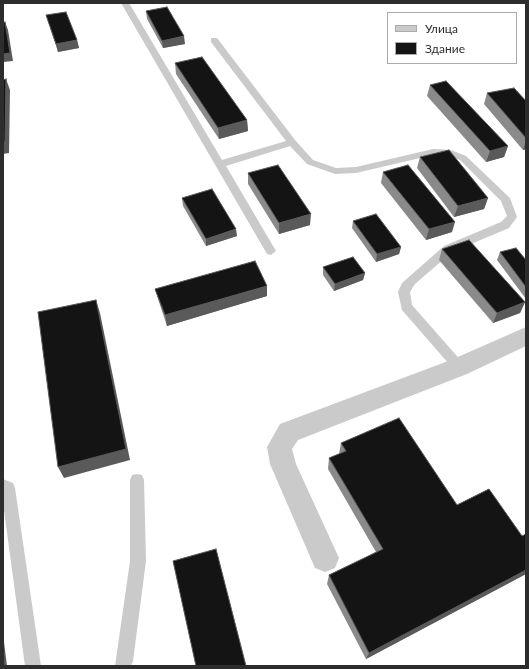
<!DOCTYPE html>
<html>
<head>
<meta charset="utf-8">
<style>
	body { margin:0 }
	#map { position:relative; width:529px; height:669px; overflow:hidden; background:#fff; font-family:Lato,sans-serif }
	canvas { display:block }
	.frame { position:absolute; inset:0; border:4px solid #2d2d2d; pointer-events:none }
	.legend { position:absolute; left:387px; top:12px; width:130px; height:52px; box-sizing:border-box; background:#fff; border:1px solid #ababab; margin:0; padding:5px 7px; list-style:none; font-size:12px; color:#2d2d2d }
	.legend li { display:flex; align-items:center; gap:8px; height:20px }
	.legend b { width:20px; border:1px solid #ababab }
</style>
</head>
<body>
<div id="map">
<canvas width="529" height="669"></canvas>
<div class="frame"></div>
<ul class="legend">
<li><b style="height:5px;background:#cacaca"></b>Улица</li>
<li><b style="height:11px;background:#141414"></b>Здание</li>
</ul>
</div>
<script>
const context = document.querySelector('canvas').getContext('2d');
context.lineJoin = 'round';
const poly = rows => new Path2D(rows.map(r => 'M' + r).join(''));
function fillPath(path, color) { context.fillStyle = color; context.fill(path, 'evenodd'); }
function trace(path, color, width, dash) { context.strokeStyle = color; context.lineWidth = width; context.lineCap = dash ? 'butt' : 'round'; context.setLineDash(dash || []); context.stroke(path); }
const lane = poly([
	[121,3,129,3,222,160,286,141,211,42,211,38,217,38,295,140,313,160,336,168,356,167,433,149,451,150,466,156,510,198,517,217,509,228,452,252,415,284,410,292,412,305,463,363,465,367,463,371,459,372,455,371,402,310,398,292,402,283,444,246,501,222,507,216,501,201,460,160,450,156,433,155,356,173,335,174,307,164,290,146,226,166,276,251,271,255,267,254,121,3],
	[137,474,142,475,144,480,146,561,133,661,131,666,115,666,130,561,130,480,132,475,137,474],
	[3,479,13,483,15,488,41,666,25,666,3,503,3,479]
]);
const street = poly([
	[526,327,526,346,467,374,298,440,292,449,296,464,339,558,335,568,325,572,315,568,270,464,267,447,280,424,451,360,526,327]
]);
const wall = poly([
	[146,11,185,44,163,48,147,19],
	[46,15,77,40,79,48,58,52],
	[175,63,247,120,248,131,219,139,176,74],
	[430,85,508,146,504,157,486,162,427,96],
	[487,93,526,101,526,149,523,150,484,104],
	[420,157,488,198,484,209,454,217,417,168],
	[383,172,452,232,426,240,381,183],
	[248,173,310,225,279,234,248,184],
	[182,198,237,236,206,246,183,206],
	[353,221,401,247,399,254,376,262,352,228],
	[442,249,525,302,520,313,493,323,439,260],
	[500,252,526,260,526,299,497,260],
	[323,267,365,273,363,280,334,291,323,275],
	[155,289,267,296,167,326,158,299],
	[341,443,457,505,522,536,526,534,526,574,366,659,327,584,329,575,376,552,328,469,329,458,339,454]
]);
const shadedWall = poly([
	[5,22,8,30,13,61,3,62],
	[184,36,185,44,163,48,162,41],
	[77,40,79,48,58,52,56,44],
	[6,79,10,90,9,153,3,154],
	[247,120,248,131,219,139,218,128],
	[526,141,526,149,523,150],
	[508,146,504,157,486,162,490,151],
	[488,198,484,209,454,217,458,206],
	[311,214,310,225,279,234,279,223],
	[455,222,452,232,426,240,429,229],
	[236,229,237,236,206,246,206,239],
	[401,247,399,254,376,262,377,254],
	[365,273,363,280,334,291,335,284],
	[267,286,267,296,167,326,165,315],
	[96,300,100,313,130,460,64,478,58,467],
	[525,302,520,313,493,323,497,313],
	[526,570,526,574,366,659,369,653],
	[3,634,7,666,3,666]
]);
const building = poly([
	[167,7,184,36,162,41,146,11,167,7],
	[66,12,77,40,56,44,46,15,66,12],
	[5,22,10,53,3,54,3,23,5,22],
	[202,57,247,120,218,128,175,63,202,57],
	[6,79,5,142,3,142,3,80,6,79],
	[446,81,508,146,490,151,430,85,446,81],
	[514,88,526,101,526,138,487,93,514,88],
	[449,150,488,198,458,206,420,157,449,150],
	[278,165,311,214,279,223,248,173,278,165],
	[408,165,455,222,429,229,383,172,408,165],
	[212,189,236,229,206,239,182,198,212,189],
	[376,214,401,247,377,254,353,221,376,214],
	[469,240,525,302,497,313,442,249,469,240],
	[516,248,526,260,526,287,500,252,516,248],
	[353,257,365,273,335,284,323,267,353,257],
	[255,261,267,286,165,315,155,289,255,261],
	[96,300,126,449,58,467,38,312,96,300],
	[399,418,457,505,489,489,522,536,526,534,526,570,369,653,329,575,383,549,329,458,346,451,341,443,399,418],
	[216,549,246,666,196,666,173,561,216,549]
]);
fillPath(lane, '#cacaca');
fillPath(street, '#cacaca');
fillPath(wall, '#8a8a8a');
fillPath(shadedWall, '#5a5a5a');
fillPath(building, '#141414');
trace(building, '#5a5a5a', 1);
</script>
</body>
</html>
